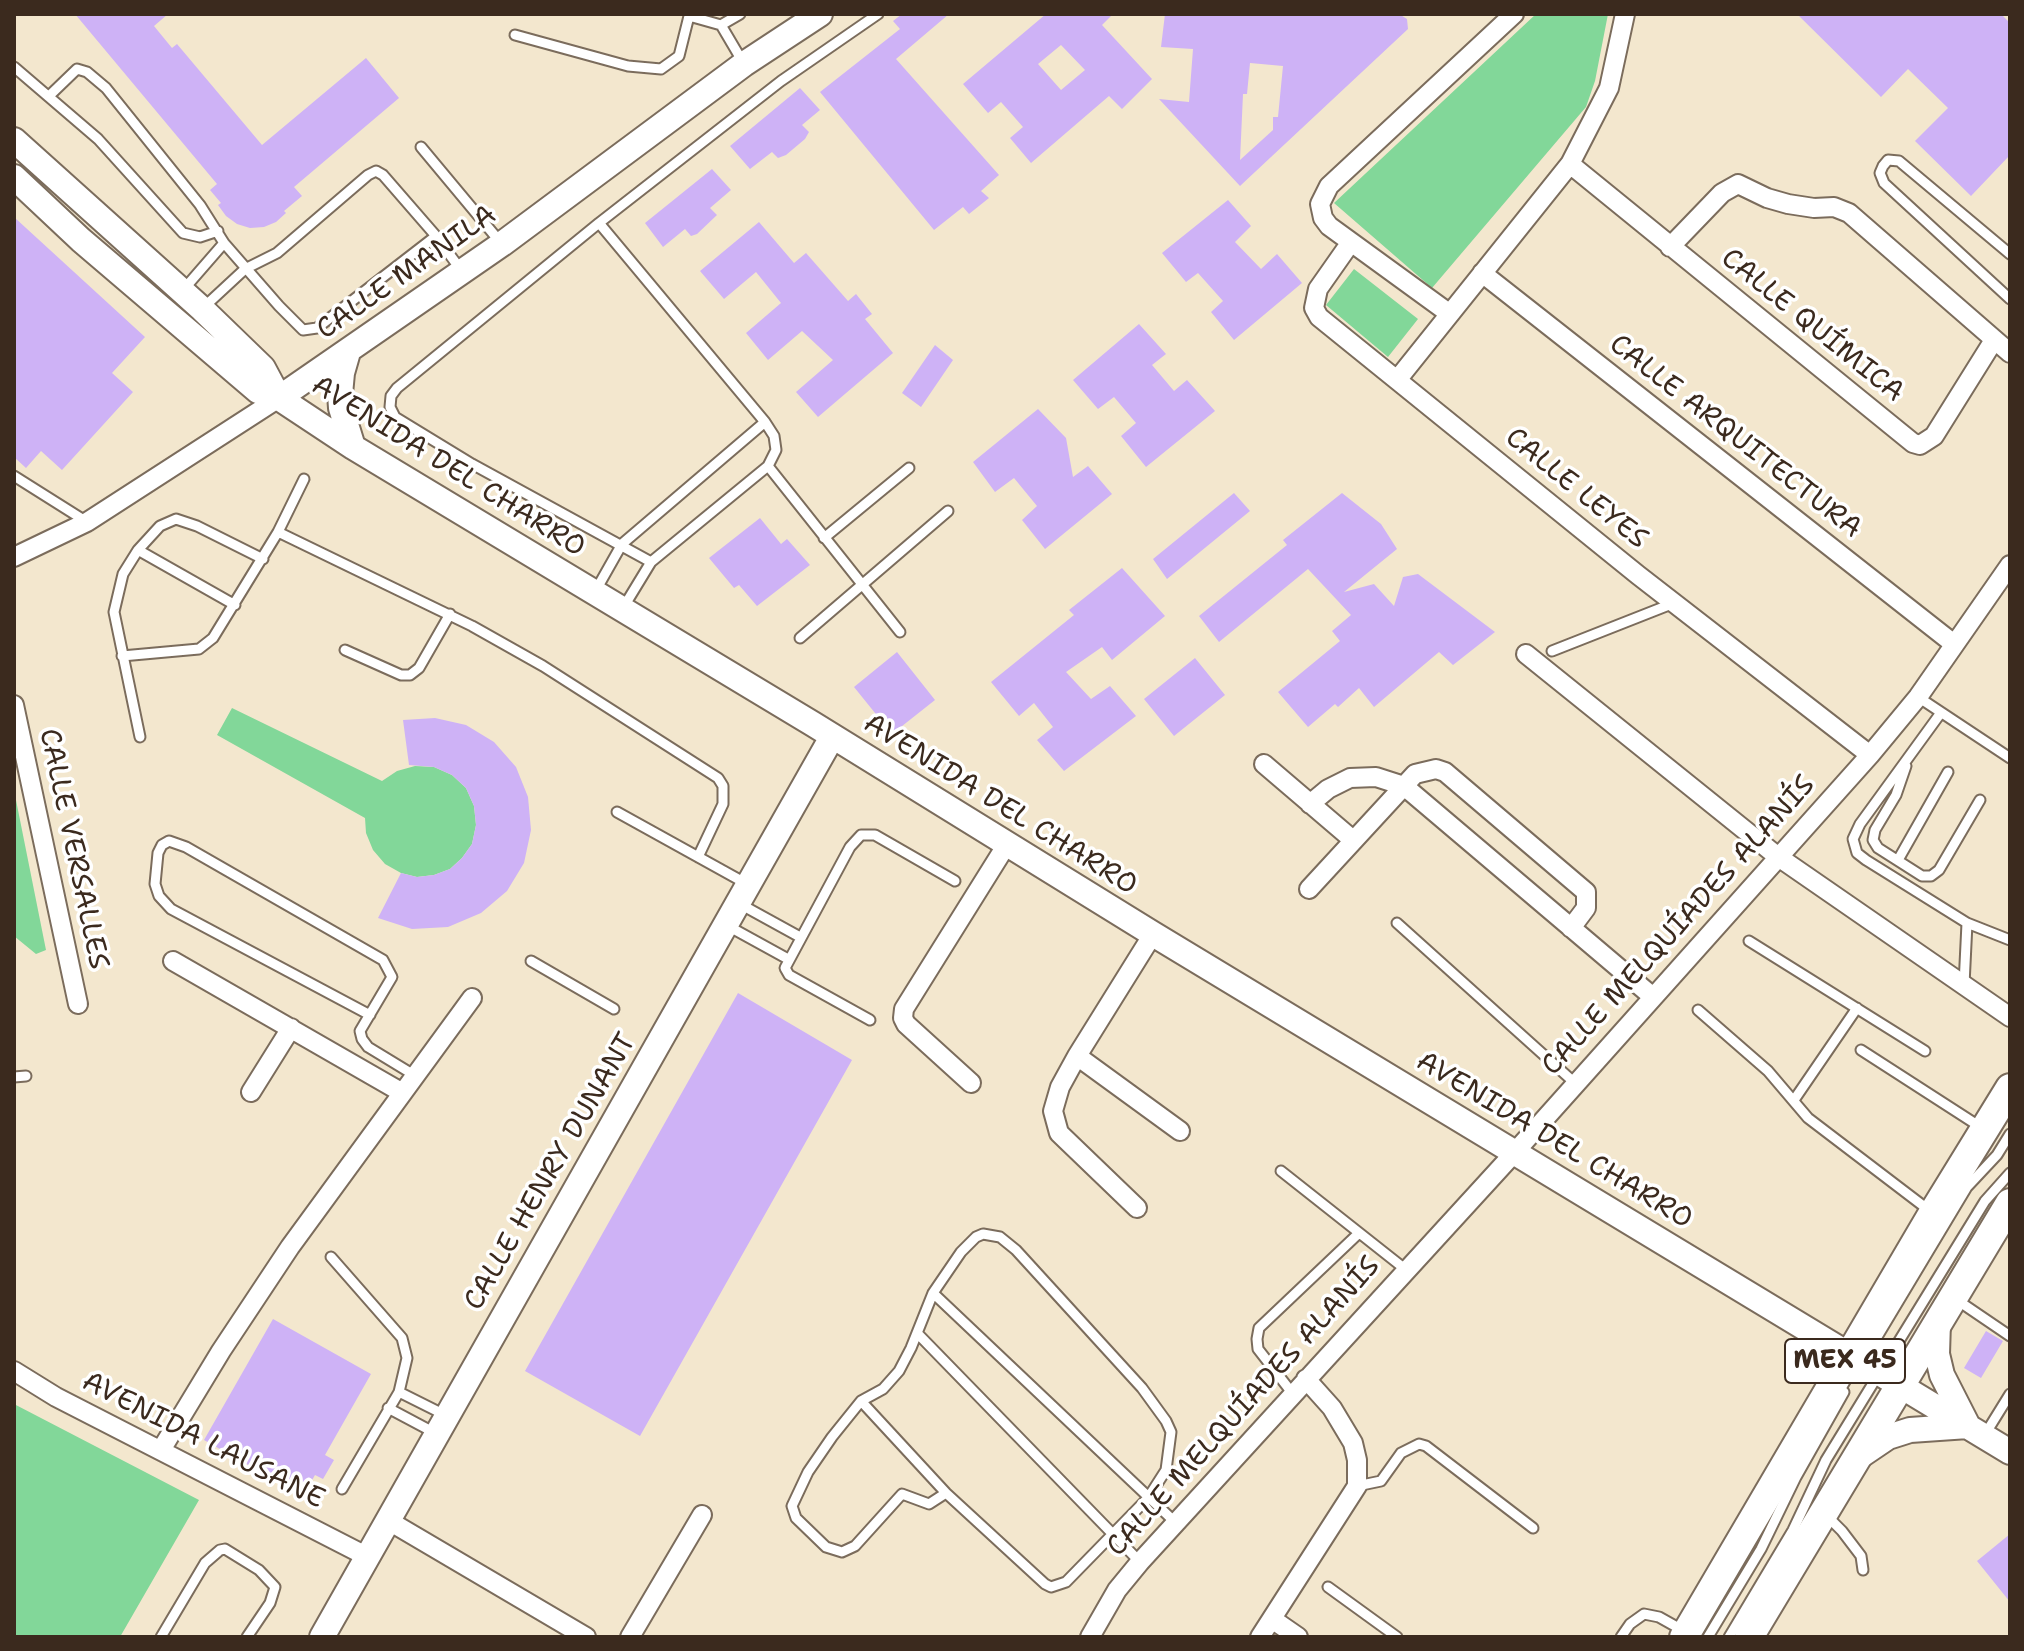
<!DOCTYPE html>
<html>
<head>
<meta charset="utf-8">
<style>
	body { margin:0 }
	#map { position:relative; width:2024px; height:1651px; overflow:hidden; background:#f3e7ce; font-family:"Shantell Sans",sans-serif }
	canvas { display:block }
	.frame { position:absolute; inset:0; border:16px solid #3b2a1e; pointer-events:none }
</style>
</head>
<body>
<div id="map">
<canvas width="2024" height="1651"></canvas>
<div class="frame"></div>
</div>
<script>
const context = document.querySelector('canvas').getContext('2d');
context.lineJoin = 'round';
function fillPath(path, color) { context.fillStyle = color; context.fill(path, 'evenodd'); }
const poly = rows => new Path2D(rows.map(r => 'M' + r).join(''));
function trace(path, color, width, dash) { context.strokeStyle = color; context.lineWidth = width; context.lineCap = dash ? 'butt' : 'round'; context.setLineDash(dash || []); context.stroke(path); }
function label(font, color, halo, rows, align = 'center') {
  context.font = font + ' "Shantell Sans",sans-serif'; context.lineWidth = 7; context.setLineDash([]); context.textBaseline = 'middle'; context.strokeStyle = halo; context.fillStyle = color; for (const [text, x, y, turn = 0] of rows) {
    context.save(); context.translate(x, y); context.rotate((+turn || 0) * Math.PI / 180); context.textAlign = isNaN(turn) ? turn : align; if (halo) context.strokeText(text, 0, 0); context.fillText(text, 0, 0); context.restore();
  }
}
const green = poly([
	[1536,14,1608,14,1595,81,1586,107,1432,288,1334,203],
	[1354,269,1418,319,1388,357,1326,305],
	[232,708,382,781,397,771,415,766,434,767,452,775,466,788,474,806,476,825,472,844,462,858,450,869,434,875,417,877,401,873,385,864,373,850,366,833,365,818,217,735],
	[14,790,46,950,36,954,14,936],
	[14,1404,199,1500,120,1637,14,1637]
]);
const building = poly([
	[75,14,168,14,154,26,172,48,177,44,262,145,366,58,399,98,294,187,302,196,284,211,286,213,276,222,264,227,250,228,237,224,226,216,218,205,221,203,210,190,217,184],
	[902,14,949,14,896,59,999,175,981,191,989,198,969,214,963,207,934,230,820,92,900,29,893,21],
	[1046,14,1113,14,1102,25,1152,79,1122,109,1109,96,1031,163,1010,138,1023,127,1001,102,988,113,963,84],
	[1061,45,1085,70,1061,90,1038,64],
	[1165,14,1399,14,1407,19,1408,29,1240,186,1159,99,1189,102,1193,49,1161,47],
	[1250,63,1283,66,1278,117,1273,117,1273,130,1240,160,1243,94,1247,94],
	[1797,14,2001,14,2010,23,2010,155,1971,196,1915,141,1948,108,1908,69,1881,97],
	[800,88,820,110,802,125,809,132,805,139,786,155,778,158,772,152,750,169,730,146],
	[712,169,731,190,710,208,717,215,697,234,691,236,685,229,663,247,645,223],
	[1228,200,1251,226,1235,242,1261,269,1277,254,1302,283,1234,340,1211,312,1223,301,1198,273,1186,282,1162,253],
	[14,217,145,337,112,373,133,392,62,470,41,451,26,468,14,457],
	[759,222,794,263,806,253,848,301,856,294,872,314,865,319,893,353,818,417,796,392,833,360,802,331,768,360,746,333,781,303,756,272,724,299,700,271],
	[1139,324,1166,354,1152,365,1174,391,1187,380,1215,411,1146,467,1121,436,1136,423,1114,397,1098,409,1073,380],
	[935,345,953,360,921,407,902,393],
	[1038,409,1066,438,1073,477,1088,466,1112,494,1045,549,1022,520,1037,506,1014,478,995,492,973,462],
	[1234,493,1250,511,1167,579,1153,559],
	[1342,493,1381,524,1397,549,1344,592,1374,584,1394,606,1403,577,1418,574,1495,632,1453,665,1439,652,1374,707,1359,688,1338,707,1335,704,1308,727,1278,692,1340,641,1332,631,1351,615,1308,569,1219,642,1199,616,1287,545,1283,540],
	[760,518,781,544,787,539,810,565,757,606,739,585,734,588,709,558],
	[1122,568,1165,616,1112,660,1102,647,1066,672,1091,699,1110,686,1136,716,1064,771,1037,740,1053,727,1034,703,1019,716,991,682,1074,615,1069,610],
	[897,652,935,700,892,734,854,687],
	[1195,658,1225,695,1174,736,1144,699],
	[435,718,466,725,494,742,516,767,528,797,531,830,524,863,507,891,481,913,448,927,412,929,378,918,401,873,417,877,434,875,450,869,462,858,472,844,476,825,474,806,466,788,452,775,434,767,409,765,403,720],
	[738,993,852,1060,640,1436,525,1371],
	[273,1319,371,1374,325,1455,334,1460,323,1479,315,1475,303,1496,204,1440],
	[1986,1331,2003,1341,1981,1378,1964,1368],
	[2010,1534,2010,1602,1977,1561]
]);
const lane = poly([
	[721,25,740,14],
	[515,35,628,66,661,69,679,56,689,16,721,25,744,64],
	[14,67,98,139,183,233,200,237,218,231],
	[49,96,77,69,87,72,106,88,200,205,224,243,279,306,303,330,317,328,436,236,461,270],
	[421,147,501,243],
	[599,223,765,422,774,436,776,450,768,466,651,562,623,608],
	[2010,254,1899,161,1888,160,1883,166,1880,173,1884,183,2010,299],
	[184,289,224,243],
	[204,307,245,269,277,253,368,175,376,171,383,175,436,236],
	[768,466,900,632],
	[14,476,87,522],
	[278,532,304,479],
	[824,538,909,468],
	[138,550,235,605],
	[651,562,472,464,395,417,390,407,391,396,397,388,599,223,781,81,878,14],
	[596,590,622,544,765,422],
	[800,638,948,511],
	[345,650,401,675,410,675,419,668,450,614],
	[1552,651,1674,603],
	[122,656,199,649,213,638,278,532,472,626,543,666,718,778,723,786,723,804,698,857],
	[1918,697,2010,758],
	[1940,714,1860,824,1853,839,1857,853,1866,860,1967,923,1964,985],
	[140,737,114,612,123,574,138,550,160,526,176,519,197,526,263,559],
	[1906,766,1896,795,1875,830,1873,840,1878,848,1922,876,1931,876,1939,870,1980,800],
	[617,812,747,884],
	[1898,860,1948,772],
	[740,904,800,937],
	[1397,923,1576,1084],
	[1967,923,2010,940],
	[728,926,788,959],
	[1749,941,1925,1051],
	[531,961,614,1009],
	[1698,1010,1768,1071,1808,1118,1930,1211],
	[370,1015,171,909,159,896,155,884,158,853,162,845,169,841,186,847,383,960,392,977,360,1031,362,1039,368,1047,414,1075],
	[870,1020,789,975,785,968,850,847,861,835,875,835,955,881],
	[1861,1050,1982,1128],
	[14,1077,26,1076],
	[1794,1100,1857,1008],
	[1281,1171,1405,1269],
	[331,1257,402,1338,407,1358,399,1392],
	[933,1293,1176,1523],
	[1957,1300,2010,1336],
	[917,1333,1140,1562],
	[1862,1362,1967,1187,1997,1155,2010,1134],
	[1293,1394,1258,1349,1257,1339,1259,1328,1358,1234],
	[861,1401,946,1493,1045,1584,1051,1587,1066,1582,1148,1498,1166,1470,1171,1432,1166,1421,1142,1388,1016,1250,1000,1237,983,1234,976,1237,961,1252,933,1293,911,1348,899,1371,883,1389,861,1401,832,1437,808,1472,792,1506,796,1518,826,1547,842,1552,855,1546,902,1494,929,1504,946,1493],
	[388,1408,435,1433],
	[1984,1436,2010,1394],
	[1357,1486,1381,1481,1401,1453,1419,1444,1426,1446,1533,1528],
	[342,1489,399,1392,447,1416],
	[1826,1515,1842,1531,1861,1556,1863,1570],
	[1328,1587,1397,1637],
	[161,1637,205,1563,220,1550,225,1549,259,1570,275,1587,270,1603,247,1637],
	[1621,1637,1630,1624,1644,1614,1659,1617,1684,1631],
	[1708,1637,1761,1549,1796,1477,1844,1392],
	[1729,1637,1793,1530,1826,1460,1864,1398,1985,1201,2010,1173]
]);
const street = poly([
	[1570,164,1913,443,1920,445,1934,436,1994,340],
	[1351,242,1318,289,1314,308,1319,317,1638,575,1870,755],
	[1670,247,1722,193,1738,184,1767,198,1788,204,1814,208,1834,207,1849,213,2010,353],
	[1482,273,1954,644],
	[1450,314,1329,226,1323,218,1320,204,1329,186,1514,14],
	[1397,380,1570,164,1609,88,1625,14],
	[14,557,87,522,279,398],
	[1526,654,1777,856,2010,1017],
	[14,705,78,1004],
	[1264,764,1353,840],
	[1310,804,1328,789,1350,778,1376,777,1404,786,1653,997],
	[1309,889,1415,774,1436,769,1445,772,1586,892,1586,908,1571,928],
	[173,961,401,1092],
	[1077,1056,1180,1131],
	[971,1083,906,1024,903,1018,904,1009,1007,844],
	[251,1092,291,1028],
	[1137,1208,1059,1133,1053,1111,1060,1087,1077,1056,1153,934],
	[14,1371,56,1397,368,1557],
	[161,1450,221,1351,290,1247,472,998],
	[389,1521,586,1637],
	[1272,1619,1298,1637],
	[630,1637,702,1515],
	[1090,1637,1117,1590,1140,1562,1515,1152,1870,755,1918,697,2010,565],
	[1260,1637,1357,1486,1357,1460,1353,1443,1332,1408,1306,1379]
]);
const secondary = poly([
	[14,140,202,309,263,368,279,398,353,447,813,724,1153,934,2010,1452],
	[14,177,81,240,258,391,279,398],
	[348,352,342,373,340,394,341,408,353,447],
	[279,398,502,244,744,64,820,14],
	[1857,1458,1888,1437,1910,1430,1968,1426,1942,1375,1937,1354,1938,1322],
	[322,1637,832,737]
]);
const primary = poly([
	[1684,1637,1933,1213,2010,1088],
	[1749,1637,2010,1203]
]);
const shields = [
	[1845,1361,120]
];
const shieldNames = [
	["MEX 45",1845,1361]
];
const streetNames = [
	["CALLE MANILA",407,273,-35],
	["CALLE QUÍMICA",1812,326,39],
	["CALLE ARQUITECTURA",1735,437,38],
	["AVENIDA DEL CHARRO",448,467,32],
	["CALLE LEYES",1576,489,39],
	["AVENIDA DEL CHARRO",1000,805,32],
	["CALLE VERSALLES",73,849,78],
	["CALLE MELQUÍADES ALANÍS",1679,926,-48],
	["AVENIDA DEL CHARRO",1554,1141,31],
	["CALLE HENRY DUNANT",551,1172,-60],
	["CALLE MELQUÍADES ALANÍS",1244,1407,-48],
	["AVENIDA LAUSANE",203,1441,27]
];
fillPath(green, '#82d799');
fillPath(building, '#ceb2f6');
trace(lane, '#7b6c5c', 13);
trace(street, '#7b6c5c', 22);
trace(secondary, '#7b6c5c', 28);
trace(primary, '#7b6c5c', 32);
trace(lane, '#fff', 9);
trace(street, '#fff', 18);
trace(secondary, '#fff', 24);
trace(primary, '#fff', 28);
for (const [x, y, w] of shields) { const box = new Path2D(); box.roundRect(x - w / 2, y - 22, w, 44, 6); context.fillStyle = '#fff'; context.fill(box); trace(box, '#3b2a1e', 2); }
label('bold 26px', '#3b2a1e', null, shieldNames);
label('28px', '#3b2a1e', '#fff', streetNames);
</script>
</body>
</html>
